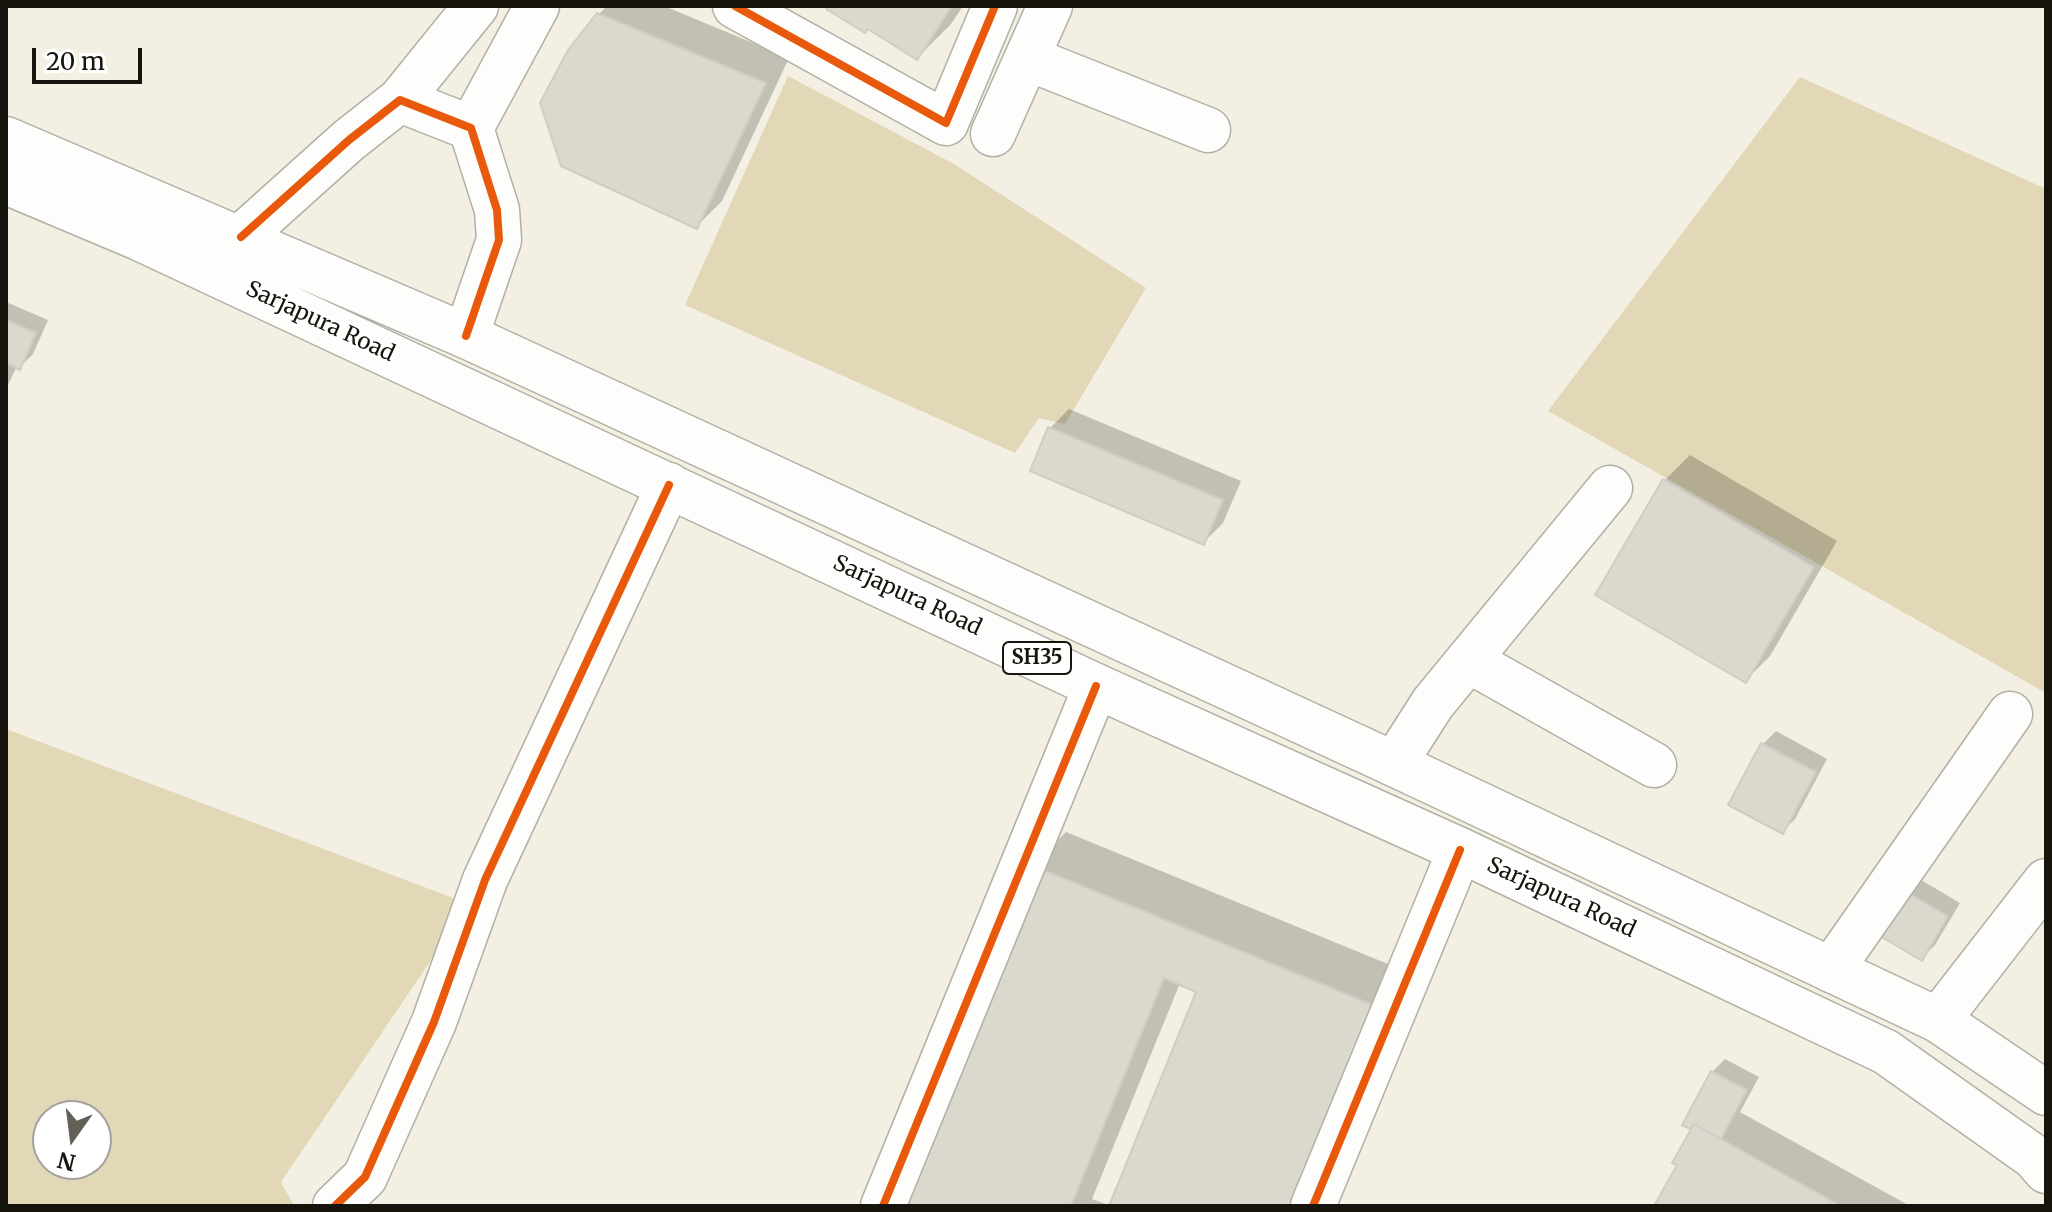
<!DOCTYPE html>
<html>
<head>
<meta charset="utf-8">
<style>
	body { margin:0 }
	#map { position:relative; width:2052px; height:1212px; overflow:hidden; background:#f3efe2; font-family:Merriweather,serif }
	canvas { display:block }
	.frame { position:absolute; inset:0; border:8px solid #16140c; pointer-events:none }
	.north { position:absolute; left:32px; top:1100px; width:80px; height:80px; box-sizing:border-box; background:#fff; border:2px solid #a2a19e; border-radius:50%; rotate:194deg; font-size:22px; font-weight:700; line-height:32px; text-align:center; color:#16140c }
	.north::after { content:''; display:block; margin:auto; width:28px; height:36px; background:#636157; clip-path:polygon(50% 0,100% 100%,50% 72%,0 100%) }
	.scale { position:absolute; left:32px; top:48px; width:110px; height:36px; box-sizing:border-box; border:4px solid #16140c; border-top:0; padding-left:10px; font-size:24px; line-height:28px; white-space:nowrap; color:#16140c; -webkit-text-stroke:6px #fff; paint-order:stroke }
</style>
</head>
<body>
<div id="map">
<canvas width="2052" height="1212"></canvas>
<div class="frame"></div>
<div class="north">N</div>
<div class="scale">20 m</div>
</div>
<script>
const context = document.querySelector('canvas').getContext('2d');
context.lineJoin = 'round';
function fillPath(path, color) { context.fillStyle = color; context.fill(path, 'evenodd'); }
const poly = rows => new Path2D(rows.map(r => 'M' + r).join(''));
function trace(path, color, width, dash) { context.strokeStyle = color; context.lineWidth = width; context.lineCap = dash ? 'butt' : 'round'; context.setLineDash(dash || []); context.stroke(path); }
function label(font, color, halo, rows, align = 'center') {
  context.font = font + ' Merriweather,serif'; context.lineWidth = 6; context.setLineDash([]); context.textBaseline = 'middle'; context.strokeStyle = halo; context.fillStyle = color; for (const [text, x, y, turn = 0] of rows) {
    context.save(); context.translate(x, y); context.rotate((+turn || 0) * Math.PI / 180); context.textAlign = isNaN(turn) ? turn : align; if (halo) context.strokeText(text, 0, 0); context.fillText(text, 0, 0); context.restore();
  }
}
const green = poly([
	[788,76,954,164,1146,288,1065,424,1039,418,1015,453,685,305],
	[1800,77,2046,189,2046,693,1548,411],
	[6,729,469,904,281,1182,294,1206,6,1206],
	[48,1116,96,1116,96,1164,48,1164]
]);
const shadow = poly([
	[607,6,664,6,789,58,722,201,697,226,599,14],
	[830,6,963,6,951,24,917,58],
	[6,302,48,320,33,354,20,367,17,366,6,389],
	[1069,409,1241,481,1223,523,1204,542,1050,428],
	[1690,455,1837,541,1770,656,1746,680,1665,480],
	[1776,731,1827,759,1795,819,1782,832,1763,744],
	[1066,832,1405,971,1309,1206,1111,1206,1199,990,1180,983,1092,1199,1111,1206,898,1206,1032,866],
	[1916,877,1960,903,1935,945,1922,958,1878,933],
	[1725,1059,1759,1077,1740,1112,1910,1206,1657,1206,1680,1164,1675,1162,1698,1121,1712,1072]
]);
const building = poly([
	[828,6,952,6,917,60,868,29,865,33,826,9,828,6],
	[597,13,766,83,697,229,561,166,540,103,568,50,597,13],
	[6,320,36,333,20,370,6,363,6,320],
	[1048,427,1223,500,1204,545,1030,471,1048,427],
	[1663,479,1814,567,1746,683,1595,595,1663,479],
	[1761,743,1816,772,1783,834,1728,805,1761,743],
	[1031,865,1373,1005,1291,1206,1109,1206,1196,992,1164,978,1071,1206,896,1206,1031,865],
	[1901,889,1948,916,1922,961,1875,933,1901,889],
	[1711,1071,1747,1090,1721,1139,1694,1124,1690,1129,1682,1125,1711,1071],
	[1694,1124,1841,1206,1654,1206,1677,1165,1672,1163,1694,1124]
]);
const minor = poly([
	[735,6,946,123,995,6],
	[1027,58,1208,130],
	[400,100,476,6],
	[471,128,537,6],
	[993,134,1050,6],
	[241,237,349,140,400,100,471,128,497,210,499,240,466,336],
	[1468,660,1654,765],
	[1394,764,1433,703,1610,488],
	[1831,970,2010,714],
	[1938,1020,2046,881],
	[335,1206,365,1177,434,1022,485,880,669,485],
	[883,1206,1096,686],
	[1313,1206,1460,850]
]);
const major = poly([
	[6,139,466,336,1394,764,1938,1020,2046,1093],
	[6,182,139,238,1096,686,1460,850,1886,1052,2034,1157,2046,1171]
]);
const cycleway = poly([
	[735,6,946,123,995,6],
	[241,237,349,140,400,100,471,128,497,210,499,240,466,336],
	[335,1206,365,1177,434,1022,485,880,669,485],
	[883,1206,1096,686],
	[1313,1206,1460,850]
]);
const shields = [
	[1037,658,68]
];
const shieldNames = [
	["SH35",1037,658]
];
const streetNames = [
	["Sarjapura Road",320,322,25],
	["Sarjapura Road",907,596,25],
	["Sarjapura Road",1561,898,25]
];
fillPath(green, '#e2d7b6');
fillPath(shadow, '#0003');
fillPath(building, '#dbd8ce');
trace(building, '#d0cdc3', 2);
trace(minor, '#b2afa5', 47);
trace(major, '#b2afa5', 47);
trace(minor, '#fdfdfb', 44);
trace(major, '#fdfdfb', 44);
trace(cycleway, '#e8590c', 8);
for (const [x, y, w] of shields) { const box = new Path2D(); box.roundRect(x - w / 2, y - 16, w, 32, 6); context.fillStyle = '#fff'; context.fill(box); trace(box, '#16140c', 2); }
label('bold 20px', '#16140c', null, shieldNames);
label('22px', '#16140c', '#fff', streetNames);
</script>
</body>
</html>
